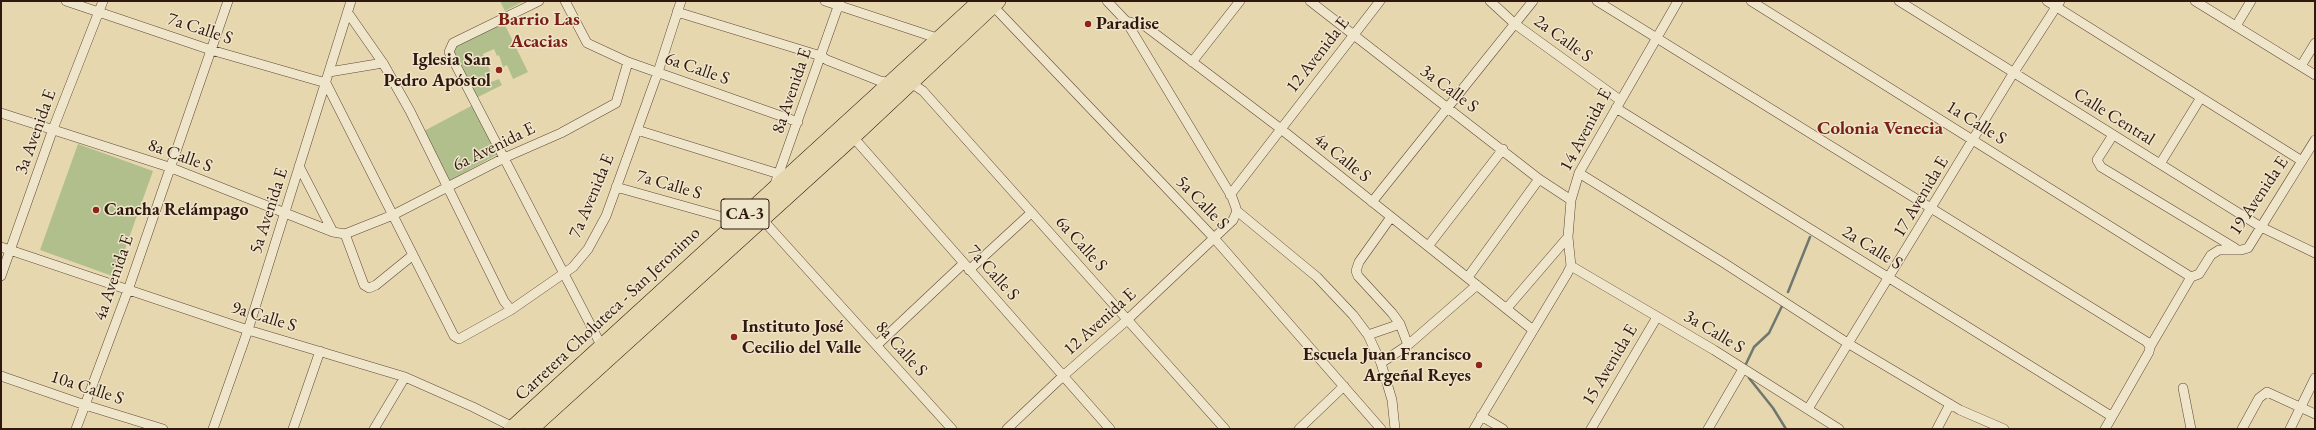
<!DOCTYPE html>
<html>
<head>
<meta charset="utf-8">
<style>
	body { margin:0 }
	#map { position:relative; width:2316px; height:430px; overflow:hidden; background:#e6d7af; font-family:"EB Garamond",serif }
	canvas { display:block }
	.frame { position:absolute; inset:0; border:2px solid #30180e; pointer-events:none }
</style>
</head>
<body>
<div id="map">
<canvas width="2316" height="430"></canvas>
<div class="frame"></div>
</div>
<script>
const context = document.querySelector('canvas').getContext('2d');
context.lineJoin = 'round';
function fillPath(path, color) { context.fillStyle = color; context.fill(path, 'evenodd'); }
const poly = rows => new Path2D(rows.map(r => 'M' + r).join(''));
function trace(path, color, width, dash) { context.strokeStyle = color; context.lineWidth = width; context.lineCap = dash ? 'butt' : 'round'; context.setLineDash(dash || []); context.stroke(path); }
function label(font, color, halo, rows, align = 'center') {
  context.font = font + ' "EB Garamond",serif'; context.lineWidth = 3; context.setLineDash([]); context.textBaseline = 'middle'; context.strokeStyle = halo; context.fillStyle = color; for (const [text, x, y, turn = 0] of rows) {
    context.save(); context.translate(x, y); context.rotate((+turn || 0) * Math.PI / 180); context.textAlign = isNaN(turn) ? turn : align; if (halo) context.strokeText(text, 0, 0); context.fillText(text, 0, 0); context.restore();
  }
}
const green = poly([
	[500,1,524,1,505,11],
	[503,21,528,72,513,79,507,65,503,67,499,55,497,56,494,49,483,54,491,73,487,74,491,82,499,79,502,85,476,98,453,52,455,46],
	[473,105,498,154,449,181,424,131],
	[78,144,153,171,115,277,40,250]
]);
const stream = poly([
	[1788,292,1810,237],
	[1746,364,1754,347,1769,333,1782,306],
	[1749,378,1773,408,1786,429]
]);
const minor = poly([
	[66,1,211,50,326,83,454,336,459,339,511,310,573,267,588,249,606,216,658,72,681,1],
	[539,1,453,43,449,52,602,347],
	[565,1,587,43,628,62,798,122],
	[825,1,940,39],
	[1107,1,1126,21,1145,26,1281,129,1533,330],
	[1310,1,1539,179,1571,200],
	[1490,1,1515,24,1620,100],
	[1597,1,2147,342,2150,347,2149,352,2105,429],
	[1751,1,2191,277,2199,274,2211,255,2219,250,2241,250,2248,248,2315,140],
	[1899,1,2261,227,2315,253],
	[2047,1,2302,161],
	[2195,1,2315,75],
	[993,6,1214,238,1381,429],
	[677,12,821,56,827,60,880,81,892,83],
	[348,13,383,63,410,111,504,301,511,310],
	[2236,26,2251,1],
	[1192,62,1240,1],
	[2301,66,2315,43],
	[329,72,383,63],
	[911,83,923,91,1225,429],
	[1616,108,2111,416],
	[1,113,169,167,333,232,345,234],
	[637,130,779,174],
	[2113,135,2097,160,2101,167,2235,248],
	[853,137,1110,429],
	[2160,164,2200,99],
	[299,166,333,232],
	[1579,173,1724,263,1849,344,1960,410,2004,429],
	[775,184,840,1],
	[616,187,737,221],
	[1230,195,1380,1],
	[1372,202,1533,1],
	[1237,211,1317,277,1353,315,1368,335,1381,363,1392,400,1395,429],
	[1391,217,1359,262,1356,271,1358,276,1392,313,1400,324,1408,345],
	[762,219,952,429],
	[345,234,393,215,504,158,561,133,616,103,628,62],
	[345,234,364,285,369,288,376,285,413,255],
	[1429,245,1503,149],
	[1,247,248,330,405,377,473,407,513,427],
	[1571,266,1714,350,1839,429],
	[969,270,1031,213],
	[1,276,53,129,103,1],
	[1468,277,1539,179],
	[1507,308,1568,237],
	[1368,335,1400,324],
	[877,345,963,264],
	[2150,347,2191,277],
	[1381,363,1408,345,1477,285],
	[1,376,85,405,163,429],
	[2183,388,2191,429],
	[1808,409,2014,72,2060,1],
	[1481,416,1503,429],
	[76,429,128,290,228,1],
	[213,429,248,330,351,1],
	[293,429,320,351],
	[374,429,405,377],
	[1007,429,1063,376,1127,320,1214,238,1233,220,1237,211,1232,197,1126,21],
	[1299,429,1344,386],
	[1474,429,1567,274,1571,266,1568,237,1571,200,1579,173,1678,1],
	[1591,429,1657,317],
	[1708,429,1743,369],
	[1937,429,1950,404],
	[2242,429,2259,398,2267,392,2315,414],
	[2290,429,2315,378]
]);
const trunk = poly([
	[511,429,980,1],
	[531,429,853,137,998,1]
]);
const markers = [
	[1088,24,4,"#8f2418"],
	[499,70,4,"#8f2418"],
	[96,210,4,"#8f2418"],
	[734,337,4,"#8f2418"],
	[1479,365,4,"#8f2418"]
];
const shields = [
	[745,214,48]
];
const shieldNames = [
	["CA-3",745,214]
];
const poiNames = [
	["Paradise",1096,24],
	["Iglesia San",491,60,"right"],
	["Pedro Apóstol",491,81,"right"],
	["Cancha Relámpago",104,210],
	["Instituto José",742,327],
	["Cecilio del Valle",742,348],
	["Escuela Juan Francisco",1471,355,"right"],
	["Argeñal Reyes",1471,376,"right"]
];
const streetNames = [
	["7a Calle S",200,29,18],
	["2a Calle S",1563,39,36],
	["12 Avenida E",1318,55,-52],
	["6a Calle S",697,69,19],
	["3a Calle S",1449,89,37],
	["8a Avenida E",792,91,-71],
	["Calle Central",2114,117,32],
	["1a Calle S",1976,123,32],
	["14 Avenida E",1586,130,-62],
	["3a Avenida E",36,132,-70],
	["6a Avenida E",494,147,-26],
	["8a Calle S",180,156,20],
	["4a Calle S",1342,158,39],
	["7a Calle S",669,185,16],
	["7a Avenida E",592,196,-67],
	["19 Avenida E",2259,196,-56],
	["17 Avenida E",1921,197,-59],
	["5a Calle S",1202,203,46],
	["5a Avenida E",269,211,-72],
	["6a Calle S",1081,244,48],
	["2a Calle S",1872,248,32],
	["7a Calle S",993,273,48],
	["4a Avenida E",114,278,-71],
	["Carretera Choluteca - San Jeronimo",608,314,-43],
	["9a Calle S",264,317,17],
	["12 Avenida E",1100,322,-42],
	["3a Calle S",1714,332,31],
	["8a Calle S",901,349,48],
	["15 Avenida E",1610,365,-59],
	["10a Calle S",87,388,18]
];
const neighbourhoodNames = [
	["Barrio Las",539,20],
	["Acacias",539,42],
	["Colonia Venecia",1880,129]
];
fillPath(green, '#b1bf8d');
trace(stream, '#6e7870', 2.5);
trace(minor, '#5e4836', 10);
trace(trunk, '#30180e', 16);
trace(minor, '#efe5cb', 9);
trace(trunk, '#e6d7af', 15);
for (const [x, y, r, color] of markers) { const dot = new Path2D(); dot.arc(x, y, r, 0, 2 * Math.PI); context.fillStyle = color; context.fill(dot); trace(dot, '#efe5cb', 1.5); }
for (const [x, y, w] of shields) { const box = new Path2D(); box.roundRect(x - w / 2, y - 15, w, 30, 3); context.fillStyle = '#efe5cb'; context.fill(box); trace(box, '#30180e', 1); }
label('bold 17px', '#30180e', null, shieldNames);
label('bold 18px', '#30180e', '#efe5cb', poiNames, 'left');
label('18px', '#30180e', '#efe5cb', streetNames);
label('bold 19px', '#7a1f14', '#efe5cb', neighbourhoodNames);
</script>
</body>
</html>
